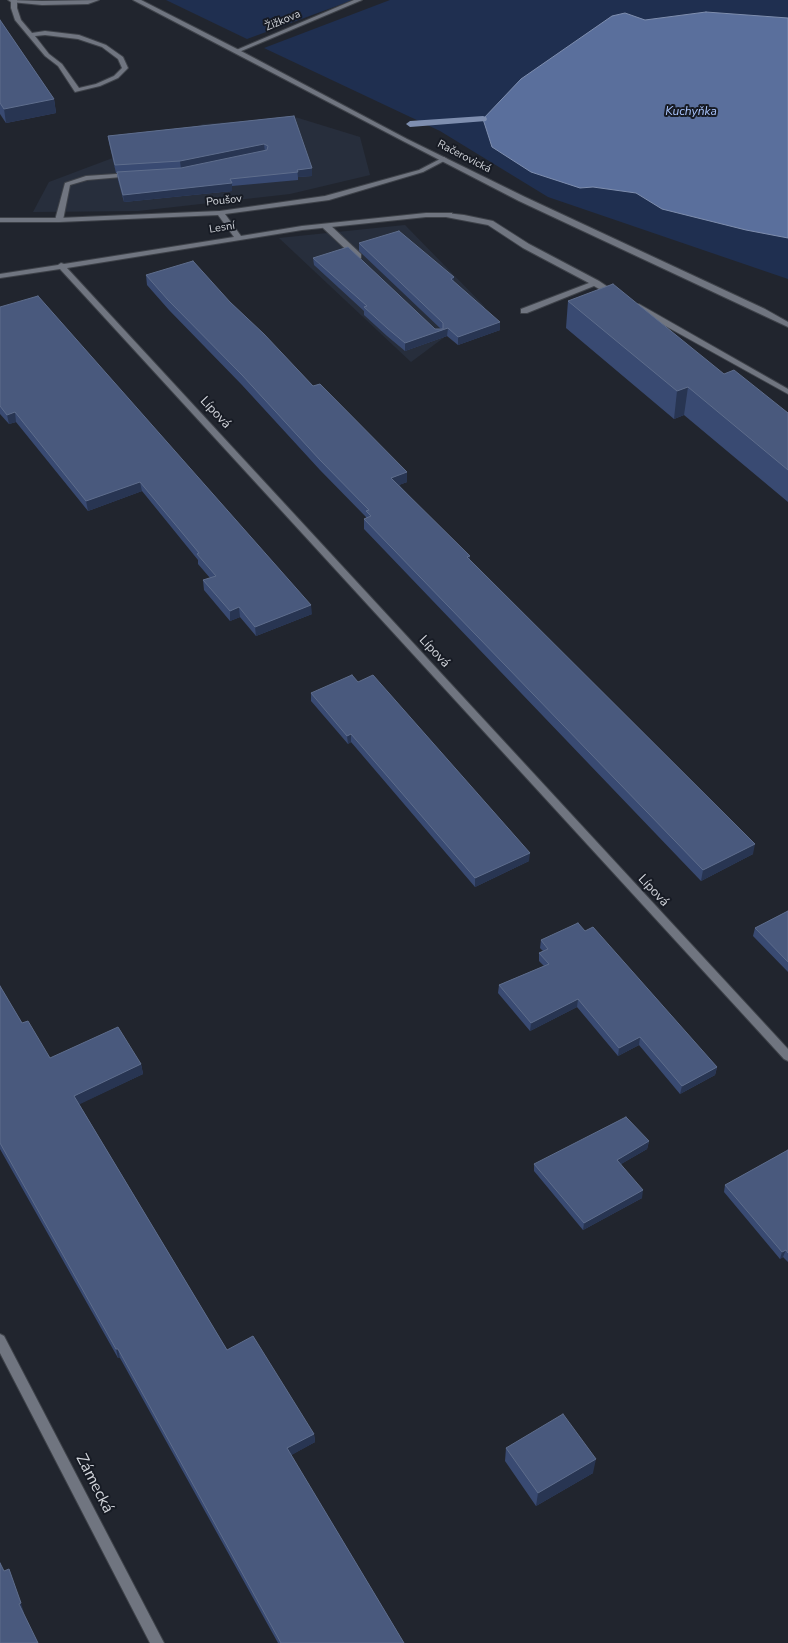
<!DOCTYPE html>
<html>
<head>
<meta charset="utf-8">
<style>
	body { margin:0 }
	canvas { display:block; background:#21252e }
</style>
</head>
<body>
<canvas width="788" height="1643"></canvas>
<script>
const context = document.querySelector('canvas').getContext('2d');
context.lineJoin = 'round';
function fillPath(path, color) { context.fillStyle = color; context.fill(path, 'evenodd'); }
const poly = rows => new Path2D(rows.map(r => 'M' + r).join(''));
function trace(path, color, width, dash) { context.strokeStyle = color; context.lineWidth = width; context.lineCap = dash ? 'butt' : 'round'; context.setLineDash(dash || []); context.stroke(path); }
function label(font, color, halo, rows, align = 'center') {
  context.font = font + ' "Nunito Sans",sans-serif'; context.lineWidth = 4; context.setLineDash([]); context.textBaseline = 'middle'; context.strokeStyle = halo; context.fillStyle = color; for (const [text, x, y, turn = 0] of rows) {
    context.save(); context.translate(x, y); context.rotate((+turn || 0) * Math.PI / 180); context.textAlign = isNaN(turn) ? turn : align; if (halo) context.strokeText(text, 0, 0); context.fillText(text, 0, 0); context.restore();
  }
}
const built = poly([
	[295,117,360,137,370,175,290,194,138,211,33,212,49,182,203,124],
	[405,225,485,307,411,362,279,238]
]);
const green = poly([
	[166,0,353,0,247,39],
	[390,0,788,0,788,18,706,12,645,20,625,13,580,188,593,187,636,193,662,209,746,230,788,238,788,279,548,197,440,131,264,48]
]);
const water = poly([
	[706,12,788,18,788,238,746,230,662,209,636,193,593,187,580,188,531,172,492,147,483,119,521,79,612,16,625,13,645,20,706,12]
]);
const stream = poly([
	[483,116,486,117,487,119,486,121,410,127,406,124,410,121,483,116]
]);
const lane = poly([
	[11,0,17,0,17,8,21,20,32,33,45,31,79,35,106,45,123,57,128,68,118,78,100,86,75,92,58,66,45,56,15,20,11,8,11,0],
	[45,35,78,39,102,47,118,59,122,68,114,76,96,84,79,88,62,64,49,54,35,36,45,35],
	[131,173,133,174,133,176,87,180,70,185,63,220,59,222,55,220,65,183,86,176,131,173],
	[446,213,464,215,493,221,529,244,599,281,620,295,619,297,613,297,594,286,527,313,521,313,521,309,589,283,523,248,488,225,446,217,446,213],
	[323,224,329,224,361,254,361,258,355,258,323,228,323,224],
	[633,304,639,304,788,389,788,394,633,308,633,304]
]);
const street = poly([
	[354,0,362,0,239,52,234,51,354,0],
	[444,157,447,159,446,160,423,172,329,200,225,214,241,236,302,226,426,213,452,213,452,217,426,217,302,230,67,268,788,1049,788,1061,784,1059,60,269,0,278,0,274,58,265,61,263,64,264,234,237,218,215,59,222,0,222,0,218,59,218,220,211,325,196,419,170,444,157],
	[0,1334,4,1336,164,1643,150,1643,0,1353,0,1334]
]);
const secondary = poly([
	[8,0,42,1,99,0,88,4,42,5,11,2,8,0],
	[133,0,141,0,239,50,407,139,525,197,765,309,788,322,788,327,519,201,403,141,133,0]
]);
const wall = poly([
	[0,20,54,99,56,113,6,123,0,114],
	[294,116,312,176,298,177,298,180,232,186,232,191,124,202,118,180,117,173,116,173,109,143,108,136],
	[359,243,454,277,454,282,500,330,458,345,447,336,405,351,387,336,364,315,364,311,314,265,313,258,435,329,441,329,359,251],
	[146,275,230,302,313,386,407,482,399,485,470,561,753,854,701,881,364,529,364,519,366,518,366,517,320,470,242,385,169,310,147,285],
	[568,301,724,374,788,413,788,502,684,415,674,419,566,328],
	[0,307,312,614,256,636,240,617,230,621,204,590,203,580,210,578,198,564,198,560,142,491,88,511,16,422,9,424,0,414],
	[358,682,529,861,475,887,351,742,348,744,311,701,311,693],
	[788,911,788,972,753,936,755,928],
	[585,931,717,1067,715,1075,680,1094,639,1045,618,1056,577,1007,530,1031,498,993,499,985,544,966,539,961,539,953,543,951,540,948,541,940],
	[0,986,22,1023,50,1058,141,1064,143,1074,79,1104,227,1350,314,1434,315,1442,291,1455,404,1643,278,1643,120,1358,118,1358,0,1149],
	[649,1141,647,1149,621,1164,642,1198,583,1230,534,1171,534,1164],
	[788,1150,788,1262,783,1257,780,1259,724,1192,725,1185],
	[506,1448,593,1473,536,1506,505,1461]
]);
const shadedWall = poly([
	[54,99,56,113,6,123,4,109],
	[264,144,265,152,181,169,180,161],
	[312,168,312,176,298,177,297,170],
	[232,183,232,191,124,202,123,195],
	[454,277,454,285,451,279],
	[500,322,500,330,458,345,458,337],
	[448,328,447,336,405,351,405,343],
	[688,387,684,415,674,419,677,391],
	[15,412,16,422,9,424,7,415],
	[407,472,407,482,391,488,391,478],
	[140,482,142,491,88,511,86,501],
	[470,556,470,566,467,557],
	[311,605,312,614,256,636,255,627],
	[239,607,240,617,230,621,230,611],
	[351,734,351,742,348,744,347,736],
	[755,844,753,854,701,881,703,870],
	[530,853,529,861,475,887,475,878],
	[578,999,577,1007,530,1031,531,1023],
	[640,1037,639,1045,618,1056,619,1048],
	[141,1064,143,1074,76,1106,74,1096],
	[717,1067,715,1075,680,1094,682,1086],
	[649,1141,647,1149,616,1167,617,1160],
	[643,1190,642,1198,583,1230,584,1223],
	[786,1250,783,1257,780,1259,782,1252],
	[116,1349,118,1349,120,1358,118,1358],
	[314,1434,315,1442,288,1457,287,1448],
	[596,1459,593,1473,536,1506,538,1493],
	[21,1603,24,1613,23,1614,19,1604]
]);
const building = poly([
	[0,20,54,99,4,109,0,103,0,20],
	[294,116,312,168,297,170,298,172,230,179,232,183,123,195,117,172,181,168,267,150,268,146,264,144,180,161,115,165,108,136,294,116],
	[399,231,454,277,451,279,500,322,458,337,448,328,405,343,387,328,364,307,367,306,313,258,348,247,435,329,443,329,443,323,359,243,399,231],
	[193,261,230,302,264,334,313,386,320,384,407,472,391,478,470,556,467,557,755,844,703,870,364,519,371,516,366,511,369,510,320,460,242,375,168,300,146,275,193,261],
	[613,284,724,374,734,370,788,413,788,470,688,387,677,391,568,301,613,284],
	[38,296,311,605,255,627,239,607,230,611,203,580,216,576,197,554,199,553,140,482,86,501,15,412,7,415,0,406,0,307,38,296],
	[352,675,358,682,373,675,530,853,475,878,351,734,347,736,311,693,352,675],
	[788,911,788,962,755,928,788,911],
	[578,923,585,931,593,927,717,1067,682,1086,640,1037,619,1048,578,999,531,1023,499,985,549,964,539,953,548,949,541,940,578,923],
	[0,986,22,1023,28,1021,50,1058,118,1027,141,1064,74,1096,227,1350,253,1336,314,1434,287,1448,404,1643,281,1643,118,1349,116,1349,0,1143,0,986],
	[626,1117,649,1141,617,1160,643,1190,584,1223,534,1164,626,1117],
	[788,1150,788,1253,786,1250,782,1252,725,1185,788,1150],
	[563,1414,596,1459,538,1493,506,1448,563,1414],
	[0,1563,4,1571,9,1569,21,1603,19,1604,38,1643,0,1643,0,1563]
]);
const farStreetnames = [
	["Žižkova",283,21,-23],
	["Račerovická",464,157,27],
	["Poušov",224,201,-6],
	["Lesní",222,228,-9]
];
const farWaternames = [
	["Kuchyňka",691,112]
];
const streetNames = [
	["Lípová",215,413,47],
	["Lípová",434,652,47],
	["Lípová",653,891,47]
];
const nearStreetnames = [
	["Zámecká",94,1484,63]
];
fillPath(built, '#272e3c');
fillPath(green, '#1f2f50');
fillPath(water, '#5a6f9c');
trace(water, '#7e8eaf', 1);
fillPath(stream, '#7e8eaf');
trace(lane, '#3e4249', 2);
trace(street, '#3e4249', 2);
trace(secondary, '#3e4249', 2);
fillPath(lane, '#707580');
fillPath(street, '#707580');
fillPath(secondary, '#707580');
fillPath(wall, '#394a72');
fillPath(shadedWall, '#283552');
fillPath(building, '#49597d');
trace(building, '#5e6d8c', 1);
label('11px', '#d2d5db', '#171b24', farStreetnames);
label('italic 12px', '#a9c4fc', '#171b24', farWaternames);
label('13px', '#d2d5db', '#171b24', streetNames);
label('16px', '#d2d5db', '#171b24', nearStreetnames);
</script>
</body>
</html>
